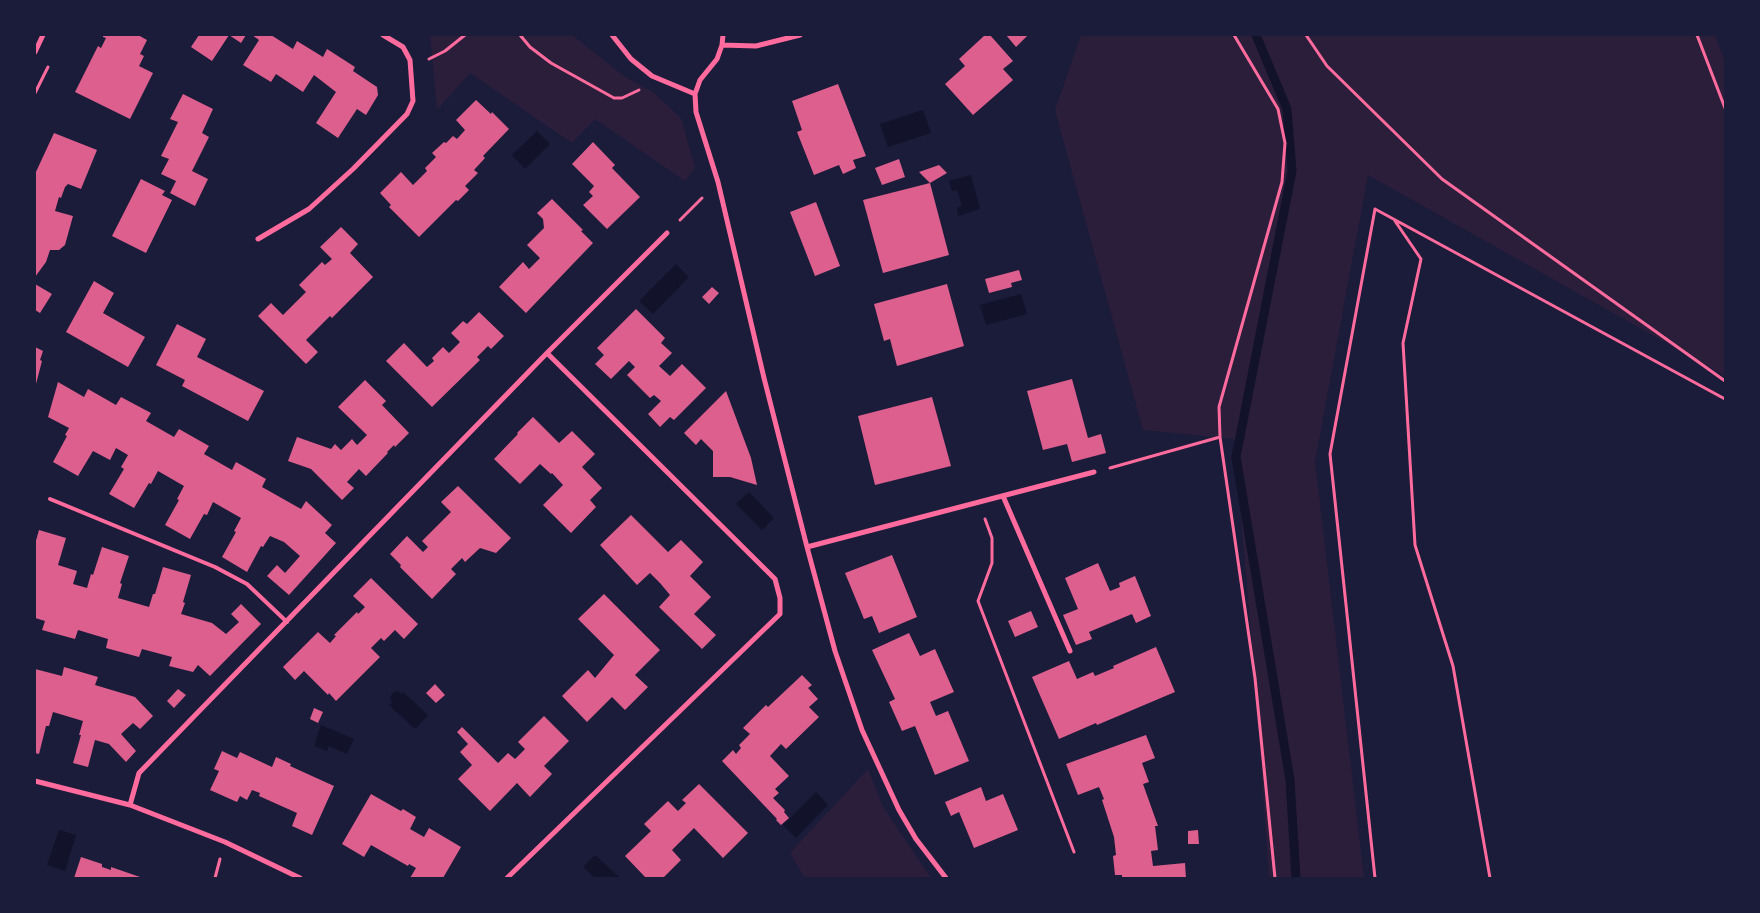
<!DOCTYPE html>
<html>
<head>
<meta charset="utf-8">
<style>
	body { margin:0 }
	#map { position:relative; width:1760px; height:913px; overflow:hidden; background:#1b1b3a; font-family:"Crimson Pro",serif }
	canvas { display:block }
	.frame { position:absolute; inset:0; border:36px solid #1b1b3a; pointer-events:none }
</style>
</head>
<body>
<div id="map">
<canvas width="1760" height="913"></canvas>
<div class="frame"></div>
</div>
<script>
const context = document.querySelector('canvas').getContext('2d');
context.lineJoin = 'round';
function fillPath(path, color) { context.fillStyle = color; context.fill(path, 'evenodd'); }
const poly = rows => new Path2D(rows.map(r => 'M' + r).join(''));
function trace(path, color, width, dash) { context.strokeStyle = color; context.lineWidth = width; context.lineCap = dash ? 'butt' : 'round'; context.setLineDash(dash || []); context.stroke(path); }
const green = poly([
	[430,35,572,35,624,76,654,93,681,118,695,168,685,181,595,119,572,143,470,73,437,110],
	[1081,35,1715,35,1725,62,1725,376,1368,175,1315,461,1364,878,1269,878,1255,678,1234,439,1143,430,1055,110],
	[868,769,883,807,931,878,805,878,790,853]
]);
const water = poly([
	[923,110,931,133,888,147,880,124],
	[537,131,550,144,525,169,512,155],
	[971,175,980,209,958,216,957,208,962,206,957,190,952,191,949,181],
	[676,264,689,277,653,314,639,301],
	[1021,294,1027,314,986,325,980,305],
	[749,492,774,518,762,530,736,504],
	[398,691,401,694,403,692,428,715,415,729,389,705,392,703,390,697,393,693],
	[321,725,354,739,347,754,329,746,327,751,315,746,316,739],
	[816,792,828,805,796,838,783,825],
	[59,830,76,835,65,871,47,865],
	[595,855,620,878,595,878,583,867]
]);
const stream = poly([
	[1256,35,1287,109,1292,171,1236,457,1290,780,1296,878]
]);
const building = poly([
	[103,35,138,35,147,40,140,54,144,56,139,66,153,73,130,119,75,92,98,46,101,48,106,38,103,37],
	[199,35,246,35,241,43,229,35,212,61,191,47],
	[252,35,271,35,293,49,297,41,323,57,327,49,355,67,353,71,377,87,378,95,366,115,357,109,338,138,316,123,336,92,314,75,303,92,276,74,271,82,243,65,259,40],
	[985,35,990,35,1013,61,1003,69,1013,80,973,115,945,84,965,66,959,59],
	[1006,35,1028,35,1016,47],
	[838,84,866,156,853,160,856,168,843,174,839,165,814,175,797,132,802,130,792,101],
	[183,94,213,109,202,133,209,137,192,171,208,179,195,206,170,193,176,181,161,174,169,159,161,156,178,122,170,119],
	[476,100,491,114,492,112,509,129,483,156,485,158,474,170,478,173,465,186,469,190,458,201,456,200,419,237,389,207,391,205,380,193,401,172,413,185,427,171,425,168,436,157,432,153,444,142,446,143,453,136,457,139,465,130,456,120],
	[54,133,97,150,81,189,68,184,65,187,61,198,59,197,55,211,73,216,65,245,59,250,50,250,46,262,35,277,35,174],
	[593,142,615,165,612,168,640,197,607,229,583,205,593,196,589,192,594,186,572,164],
	[899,159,905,177,882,185,875,168],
	[939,165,947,173,930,183,949,255,883,273,863,200,930,183,919,172],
	[141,179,165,191,162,195,172,200,146,253,112,236],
	[552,199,583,230,581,231,593,243,526,313,499,287,523,262,529,269,540,258,527,245,544,228,543,219,537,213],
	[816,202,840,266,815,276,790,212],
	[341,227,358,244,350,253,373,277,332,318,330,316,306,340,318,352,306,364,258,316,271,303,283,315,306,292,299,285,322,262,325,265,332,259,320,247],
	[1019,270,1022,280,1011,283,1012,287,989,293,985,279],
	[94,281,114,293,103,313,145,337,128,367,66,332],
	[35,284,52,294,40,313,35,310],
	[947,284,964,346,897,366,890,339,884,341,874,304],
	[712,287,719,293,709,304,702,297],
	[636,309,665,338,661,343,672,353,659,366,670,376,682,364,706,388,674,420,670,417,660,427,648,414,661,401,654,395,650,398,627,375,635,367,629,361,611,379,595,364,604,355,597,348],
	[479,312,504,336,491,349,488,346,477,357,480,360,432,407,386,361,404,343,427,367,434,361,432,358,443,347,449,353,460,342,451,333,463,321,467,324],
	[177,324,206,339,197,357,264,391,248,421,182,386,185,380,156,365],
	[35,347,43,351,40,360,42,361,36,384],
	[1072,379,1088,438,1101,434,1106,453,1072,462,1067,444,1043,450,1027,391],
	[365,380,386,401,382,405,409,433,395,447,394,445,387,452,388,453,366,476,359,469,347,482,354,488,342,500,311,469,288,461,297,437,331,449,335,444,341,450,352,439,357,445,367,435,338,407],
	[58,382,84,397,88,389,116,405,121,397,151,413,146,421,174,437,179,429,209,446,204,454,232,470,236,462,266,479,262,487,301,509,306,501,332,525,325,533,336,543,289,595,267,576,277,565,285,573,300,556,284,542,270,536,263,547,261,546,247,572,222,557,236,532,234,531,241,518,213,502,207,515,204,514,190,539,165,525,179,500,177,499,184,486,158,471,151,484,149,483,134,508,109,494,124,469,121,467,128,455,116,448,110,460,93,451,78,476,53,462,67,436,65,435,69,428,48,417],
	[726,391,751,458,757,485,730,477,713,477,713,451,701,439,696,445,684,433],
	[932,397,951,466,875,485,858,416],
	[533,417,559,443,572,431,595,454,582,467,602,488,590,500,596,507,571,533,543,505,563,485,552,473,551,474,540,464,520,484,494,459,518,434,517,433],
	[458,486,511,538,496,553,480,548,465,562,462,558,451,569,456,574,432,599,400,567,401,565,390,554,407,536,423,552,428,547,422,541,451,512,441,502],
	[631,515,668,552,681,540,703,562,690,576,711,597,694,614,716,635,702,649,659,607,670,595,660,583,650,573,637,585,600,545],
	[39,530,66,538,58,565,77,571,73,584,87,588,91,574,93,575,102,547,129,556,120,583,122,584,118,598,149,607,153,594,155,594,163,567,191,575,183,602,185,603,181,614,212,623,226,634,239,622,231,614,241,604,261,624,210,676,198,665,193,672,169,666,172,657,142,649,139,657,106,648,108,639,78,630,75,639,42,630,45,621,35,618,35,544],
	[892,555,917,617,879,633,872,616,864,619,845,573],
	[1098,563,1110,591,1120,587,1119,583,1135,576,1151,616,1136,623,1132,614,1089,632,1092,639,1076,645,1063,615,1078,609,1065,578],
	[371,578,418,624,404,639,395,630,384,641,381,638,371,648,380,657,336,701,329,693,328,695,304,671,295,680,283,667,318,632,330,643,336,636,334,635,357,612,358,614,365,607,353,596],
	[604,594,660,650,635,675,648,687,625,710,612,697,587,722,562,696,588,670,595,678,614,655,578,619],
	[1031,611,1038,627,1015,637,1008,621],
	[909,633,920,656,935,649,954,692,930,702,936,716,948,711,969,761,935,775,915,726,902,731,889,702,895,699,872,650],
	[1156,647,1175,692,1097,725,1096,723,1059,739,1032,677,1069,661,1077,679,1093,672,1095,676,1114,668,1113,666],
	[64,667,98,677,95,685,135,697,153,716,140,729,133,723,121,734,136,751,126,762,109,744,95,740,88,767,73,763,81,735,79,735,83,721,53,712,49,726,46,726,39,754,35,753,35,669,62,676],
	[802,675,812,685,808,688,818,699,809,707,819,717,786,749,781,744,770,756,789,776,775,789,779,793,773,798,785,810,784,812,789,818,781,825,776,820,777,819,722,761,733,750,736,754,741,748,739,745,750,734,743,728,766,705,768,707],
	[435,684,445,695,436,703,426,693],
	[178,689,186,695,174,708,167,701],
	[314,708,323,712,318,723,310,719],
	[544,716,569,741,544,766,552,774,530,797,517,783,490,811,458,779,472,765,460,752,468,744,457,732,462,727,498,763,508,753,515,759,525,749,518,742],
	[1146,735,1155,758,1142,763,1149,782,1143,784,1158,826,1155,826,1158,850,1151,851,1153,866,1185,863,1186,878,1122,878,1122,875,1115,875,1113,856,1116,855,1114,837,1102,800,1104,799,1099,787,1078,795,1066,764],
	[222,751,237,758,240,752,272,767,276,757,291,764,290,766,334,786,312,835,292,826,297,813,259,796,260,793,252,790,247,800,240,796,237,802,210,790,219,771,214,769],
	[699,784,748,833,723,858,694,828,672,850,681,860,663,878,646,878,625,856,651,831,644,824,668,801,678,811,686,803,682,800],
	[981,787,986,801,1003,794,1018,830,974,848,959,812,951,816,945,802],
	[371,794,401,811,403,809,416,817,410,829,424,837,429,828,461,847,443,878,410,878,416,868,409,864,408,866,371,845,364,857,342,844],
	[1198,830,1199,844,1188,844,1188,831],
	[81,857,102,864,102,867,111,870,111,867,143,878,74,878]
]);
const path = poly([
	[520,35,530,47,551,63,614,98,622,98,639,90],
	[1234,35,1278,109,1285,143,1282,182,1219,407,1220,437,1255,678,1275,878],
	[1306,35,1327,66,1442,179,1725,381],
	[1697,35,1725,108],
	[429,59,445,51,465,35],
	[35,93,48,67],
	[680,220,702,198],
	[1395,221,1421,259,1403,343,1415,545,1453,666,1490,878],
	[1110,468,1220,437],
	[985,519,992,538,992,563,978,601,1074,852],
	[215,878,220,859],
	[1375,878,1330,454,1375,209,1725,399]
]);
const service = poly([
	[50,499,215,567,247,584,287,622]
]);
const minor = poly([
	[612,35,631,59,652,76,695,94],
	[723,35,722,45,717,59,700,80,695,94,696,112,718,182,764,378,807,547,835,651,862,730,899,810,916,839,946,878],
	[722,45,756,46,800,35],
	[35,52,43,35],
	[258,239,309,209,353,169,407,114,413,101,410,60,403,47,383,35],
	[1003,496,1070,651],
	[807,547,1094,472],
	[35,781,130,805,225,842,300,878],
	[130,805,139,773,547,353,667,233],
	[507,878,780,614,780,598,775,579,547,353]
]);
fillPath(green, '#2a1e3b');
fillPath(water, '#12122b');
trace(stream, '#12122b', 9);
fillPath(building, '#dd5f8e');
trace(path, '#ff6b9d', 3);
trace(service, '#ff6b9d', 4);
trace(minor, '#ff6b9d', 5);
</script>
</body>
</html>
